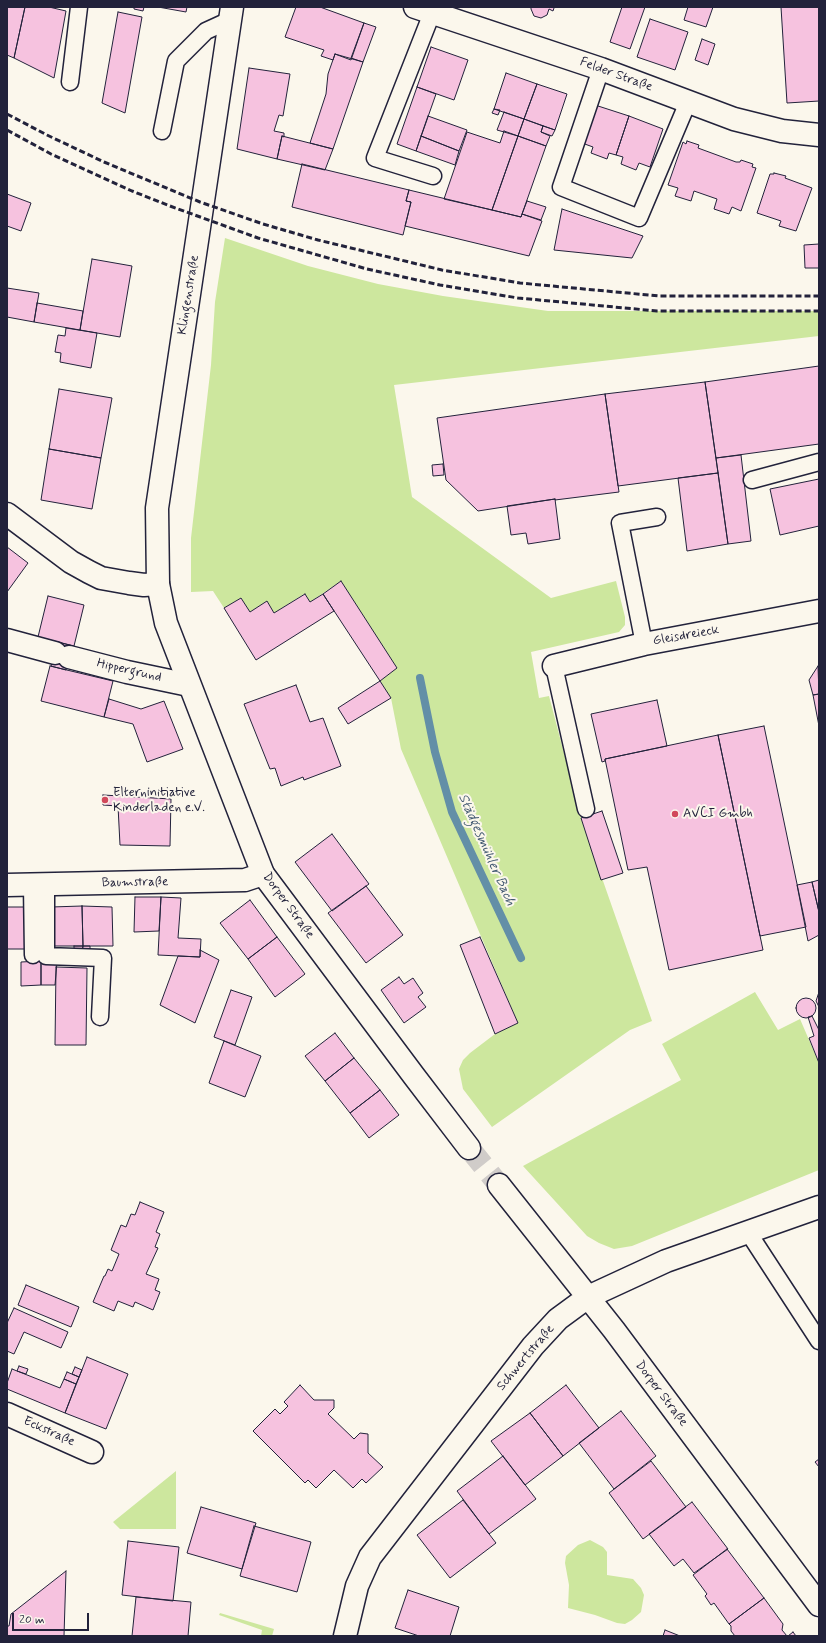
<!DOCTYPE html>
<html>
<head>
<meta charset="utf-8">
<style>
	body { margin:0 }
	#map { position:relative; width:826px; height:1643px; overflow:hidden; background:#fbf7ec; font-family:Mynerve,sans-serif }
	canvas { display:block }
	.frame { position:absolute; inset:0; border:8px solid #22223b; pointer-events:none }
	.scale { position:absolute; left:12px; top:1613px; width:77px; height:18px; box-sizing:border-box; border:2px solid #22223b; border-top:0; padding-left:5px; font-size:12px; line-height:14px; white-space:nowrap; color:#22223b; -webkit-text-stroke:3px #fbf7ec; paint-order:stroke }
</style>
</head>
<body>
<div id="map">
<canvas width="826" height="1643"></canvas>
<div class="frame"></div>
<div class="scale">20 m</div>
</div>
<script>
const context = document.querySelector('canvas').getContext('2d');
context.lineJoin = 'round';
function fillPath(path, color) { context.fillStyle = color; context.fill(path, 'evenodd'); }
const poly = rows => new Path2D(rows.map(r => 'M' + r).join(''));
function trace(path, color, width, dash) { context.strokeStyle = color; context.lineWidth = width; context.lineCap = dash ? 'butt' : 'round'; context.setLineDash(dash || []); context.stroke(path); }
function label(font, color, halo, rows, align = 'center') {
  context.font = font + ' Mynerve,sans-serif'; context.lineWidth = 4; context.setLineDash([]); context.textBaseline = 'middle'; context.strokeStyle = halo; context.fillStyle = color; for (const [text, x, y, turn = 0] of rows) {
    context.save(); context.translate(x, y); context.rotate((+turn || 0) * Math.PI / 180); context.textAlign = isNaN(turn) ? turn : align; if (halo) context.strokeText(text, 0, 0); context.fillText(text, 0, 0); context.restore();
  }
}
const green = poly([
	[225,238,308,266,378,284,443,296,548,311,819,311,819,336,394,385,412,497,551,598,616,581,625,617,625,625,619,632,531,652,539,698,549,696,581,818,652,1021,630,1030,492,1127,463,1089,459,1069,463,1060,470,1053,495,1034,518,1023,401,749,391,698,380,681,397,668,341,581,310,602,304,594,274,613,267,601,250,612,241,598,224,608,213,591,191,592,191,538,211,365,215,302],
	[755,992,778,1030,800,1019,819,1063,819,1170,632,1246,614,1249,599,1243,587,1236,523,1166,681,1080,662,1044],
	[176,1471,176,1529,120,1529,113,1522],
	[590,1540,603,1547,607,1552,607,1575,633,1579,641,1588,644,1595,641,1612,632,1620,625,1624,617,1623,595,1615,568,1608,569,1585,565,1563,566,1556,578,1545],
	[220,1613,274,1629,272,1636,261,1636,262,1630,219,1615]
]);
const stream = poly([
	[420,678,435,752,452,812,521,958]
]);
const building = poly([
	[7,7,25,7,14,58,7,55,7,7],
	[25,7,49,7,66,11,54,78,14,58,25,7],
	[134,7,144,7,143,11,134,9,134,7],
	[158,7,187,7,186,12,158,7],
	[296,7,320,7,364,23,351,60,335,54,333,60,321,56,324,50,285,37,296,7],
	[531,7,553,7,554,8,553,11,549,9,547,15,541,18,534,16,531,9,531,7],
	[622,7,645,7,630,49,610,42,622,7],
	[688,7,713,7,706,27,684,20,688,7],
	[781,7,819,7,819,101,787,103,781,7],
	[118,12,142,17,125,113,102,103,118,12],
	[650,19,688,32,675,70,637,57,650,19],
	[364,23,376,27,363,62,351,58,364,23],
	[702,39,715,44,708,65,695,60,702,39],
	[431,47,468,60,454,100,417,87,431,47],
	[335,54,363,62,333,149,310,143,326,94,328,74,335,54],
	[249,68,290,74,283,116,279,115,274,131,284,133,284,137,282,136,277,159,237,149,249,68],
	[506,73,537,84,524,119,494,109,506,73],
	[537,84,567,94,555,130,524,119,537,84],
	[417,87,436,94,416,151,397,144,417,87],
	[595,105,629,116,616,155,609,153,607,159,591,153,593,147,582,143,595,105],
	[494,109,500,110,498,115,492,113,494,109],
	[504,112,524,119,518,136,497,130,504,112],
	[428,116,467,130,459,151,421,136,428,116],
	[629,116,663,129,650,167,639,163,636,170,621,164,623,157,616,155,629,116],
	[524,119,543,126,541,132,550,136,546,146,518,136,524,119],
	[543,126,555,130,552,136,541,132,543,126],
	[504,131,518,136,492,210,444,199,467,132,500,143,504,131],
	[282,136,333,149,325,170,277,159,282,136],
	[421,136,459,151,455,165,416,151,421,136],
	[518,136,546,146,521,217,492,210,518,136],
	[687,141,699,145,698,148,736,162,740,162,741,160,753,164,752,167,756,168,741,211,732,207,729,214,714,209,717,199,694,191,691,201,675,196,678,188,668,185,683,142,686,144,687,141],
	[302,164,409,190,406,201,411,202,403,235,292,207,302,164],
	[774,173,786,176,785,178,812,188,796,231,779,226,781,221,757,213,770,174,774,174,774,173],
	[409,190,521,217,522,214,542,221,529,256,405,226,411,202,406,201,409,190],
	[7,194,31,203,21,231,7,226,7,194],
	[527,201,546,207,541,220,522,214,527,201],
	[562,209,643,236,632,258,554,250,562,209],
	[819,244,819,268,805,268,804,245,819,244],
	[92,259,132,266,120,337,80,330,92,259],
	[7,288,39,293,34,322,7,317,7,288],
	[37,303,83,311,80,330,34,322,37,303],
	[66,328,97,333,91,368,60,362,61,353,55,352,58,335,65,336,66,328],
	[819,366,819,444,716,458,705,382,819,366],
	[705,382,718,473,618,486,605,394,705,382],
	[59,389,112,398,101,458,49,449,59,389],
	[605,394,619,492,555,500,555,499,478,511,446,480,437,418,605,394],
	[49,449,101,458,92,509,41,500,49,449],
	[741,455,751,541,728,544,716,458,741,455],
	[443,464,444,475,433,476,432,465,443,464],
	[718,473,728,544,687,551,678,478,718,473],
	[819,479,819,526,780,535,770,489,819,479],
	[555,499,560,539,528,544,526,533,511,535,507,506,555,499],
	[7,547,28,563,7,592,7,547],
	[341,581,397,668,380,681,323,594,341,581],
	[305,594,310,602,323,594,334,611,256,660,224,608,241,598,250,612,267,601,274,613,305,594],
	[48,596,84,605,74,646,38,637,48,596],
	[58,642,73,646,66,670,51,666,58,642],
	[50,666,113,681,104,717,41,701,50,666],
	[818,666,819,694,813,695,809,680,818,666],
	[380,681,391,698,348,724,338,708,380,681],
	[296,685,310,722,323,718,341,766,304,780,303,777,281,786,275,768,270,769,244,704,296,685],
	[819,694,819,726,813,695,819,694],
	[109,699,141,709,164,701,183,749,147,762,133,724,104,717,109,699],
	[657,700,667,746,605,759,605,761,602,762,591,714,657,700],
	[764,726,806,927,760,936,718,735,764,726],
	[718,735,763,950,669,970,647,867,628,870,605,759,718,735],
	[103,795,171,799,170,846,120,845,118,806,103,805,103,795],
	[602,811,623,873,601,880,581,818,602,811],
	[332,834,369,884,332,911,295,862,332,834],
	[819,880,819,912,812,882,819,880],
	[812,882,819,912,819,935,808,941,797,885,812,882],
	[366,886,403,935,366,963,328,913,366,886],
	[135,897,161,897,159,931,134,932,135,897],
	[161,897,181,898,178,938,201,939,200,957,158,955,161,897],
	[250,900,277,937,248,959,220,923,250,900],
	[82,906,83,946,52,946,51,907,82,906],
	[82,906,112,907,113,946,83,946,82,906],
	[7,907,27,907,27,949,7,949,7,907],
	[277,937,305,974,275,997,248,959,277,937],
	[480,937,518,1023,495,1034,460,945,480,937],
	[74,946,83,946,82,953,74,953,74,946],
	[83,946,90,946,90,953,82,953,83,946],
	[200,950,219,960,195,1023,160,1005,178,956,200,957,200,950],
	[41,961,41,985,21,986,21,962,41,961],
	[41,961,57,962,55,985,41,985,41,961],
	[56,967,87,968,86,1045,55,1045,56,967],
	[399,977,404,984,413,978,423,993,418,997,426,1007,404,1023,381,990,399,977],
	[231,990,252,997,235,1045,214,1037,231,990],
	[819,992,819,1007,816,1001,819,992],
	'796 1008a10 10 0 1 1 20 0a10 10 0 1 1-20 0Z',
	[812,1016,819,1030,819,1063,809,1038,814,1036,808,1017,812,1016],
	[335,1033,354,1058,325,1081,305,1056,335,1033],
	[224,1041,261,1056,245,1097,209,1083,224,1041],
	[354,1058,380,1090,350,1113,325,1081,354,1058],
	[380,1090,399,1115,369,1138,350,1113,380,1090],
	[140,1202,164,1212,156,1232,160,1234,155,1247,158,1248,146,1274,159,1279,155,1290,160,1292,153,1310,135,1302,133,1307,118,1301,114,1311,93,1302,104,1276,105,1276,108,1269,112,1271,119,1254,111,1250,121,1225,126,1227,131,1214,135,1215,140,1202],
	[26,1285,79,1307,71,1327,18,1305,26,1285],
	[14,1308,68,1332,61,1348,24,1332,14,1354,7,1351,7,1323,14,1308],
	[87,1357,128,1374,106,1429,65,1413,87,1357],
	[19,1366,28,1369,26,1374,17,1371,19,1366],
	[75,1367,82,1370,79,1377,72,1374,75,1367],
	[12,1369,60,1388,64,1379,76,1384,65,1413,7,1389,7,1383,12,1369],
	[67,1372,79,1377,76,1384,64,1379,67,1372],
	[300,1385,314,1400,334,1400,334,1408,328,1414,354,1439,360,1433,368,1434,368,1453,383,1467,366,1483,362,1479,353,1488,334,1470,316,1488,308,1480,305,1483,253,1431,275,1409,280,1414,288,1406,284,1402,300,1385],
	[566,1385,599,1428,563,1456,530,1413,566,1385],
	[621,1411,656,1456,614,1489,579,1443,621,1411],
	[530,1413,563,1456,525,1485,491,1441,530,1413],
	[503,1456,536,1499,489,1534,457,1491,503,1456],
	[819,1459,819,1467,815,1462,819,1459],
	[651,1461,686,1507,643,1539,609,1493,651,1461],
	[463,1500,496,1543,450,1578,417,1535,463,1500],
	[692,1502,728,1549,694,1573,683,1559,674,1566,649,1534,692,1502],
	[201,1507,256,1523,242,1569,187,1553,201,1507],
	[254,1526,311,1542,297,1592,240,1576,254,1526],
	[128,1541,179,1547,173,1601,122,1595,128,1541],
	[727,1549,764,1598,729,1624,714,1603,711,1605,705,1596,707,1594,693,1575,727,1549],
	[66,1571,64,1636,7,1636,7,1626,9,1626,11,1614,66,1571],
	[408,1590,459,1607,450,1636,419,1636,395,1628,408,1590],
	[136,1597,191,1602,188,1636,132,1636,136,1597],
	[764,1598,783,1624,782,1630,787,1636,735,1636,731,1631,731,1626,729,1624,764,1598],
	[665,1630,680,1636,663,1636,665,1630],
	[793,1632,796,1636,788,1636,793,1632]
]);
const secondaryTunnel = poly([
	[469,1148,499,1185]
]);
const lane = poly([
	[432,13,375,158,433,176],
	[601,69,561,187,639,218,688,102],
	[70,82,79,7],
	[162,131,176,61,206,31,230,20],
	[752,480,819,462],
	[644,644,620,523,657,517],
	[554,666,586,809],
	[32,885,33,955],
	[46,885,46,956,103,958,100,1017],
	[748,1232,819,1341]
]);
const street = poly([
	[415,7,601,69,734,119,782,131,819,135],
	[7,514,71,562,89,572,101,578,129,583,144,585,158,584],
	[7,640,55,653],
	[69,657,127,672,189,685],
	[554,666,644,644,819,611],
	[7,885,245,880,263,874],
	[7,1414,92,1452]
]);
const secondary = poly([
	[232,7,157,508,158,584,166,623,263,874,414,1076,469,1148],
	[499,1185,614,1330,819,1605],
	[345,1636,357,1586,370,1557,533,1346,558,1319,588,1297,666,1261,819,1207]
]);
const rail = poly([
	[7,114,47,135,104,162,200,202,263,224,318,240,442,270,520,283,659,296,819,296],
	[7,130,51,154,132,191,170,206,258,238,367,269,440,285,518,298,657,311,819,311]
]);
const markers = [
	[105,800,4,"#d1495b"],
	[675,814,4,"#d1495b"]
];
const streetNames = [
	["Felder Straße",616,75,20],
	["Klingenstraße",189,295,-81],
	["Gleisdreieck",686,636,-10],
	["Hippergrund",129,671,13],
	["Baumstraße",135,883,-1],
	["Dorper Straße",288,906,54],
	["Schwertstraße",526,1358,-50],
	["Dorper Straße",661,1394,53],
	["Eckstraße",49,1432,24]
];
const poiNames = [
	["Elterninitiative",113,793],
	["Kinderladen e.V.",113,808],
	["AVCI Gmbh",683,814]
];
const waterNames = [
	["Städgesmühler Bach",486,850,66]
];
fillPath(green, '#cde79e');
trace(stream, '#638fa7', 8);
fillPath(building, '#f6c2df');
trace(building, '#22223b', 1);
trace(secondaryTunnel, '#d0ccc9', 22, [22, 11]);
trace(lane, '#22223b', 19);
trace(street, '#22223b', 25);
trace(secondary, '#22223b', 25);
trace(lane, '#fbf7ec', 16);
trace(street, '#fbf7ec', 22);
trace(secondary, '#fbf7ec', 22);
trace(rail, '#22223b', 3, [6, 3]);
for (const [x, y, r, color] of markers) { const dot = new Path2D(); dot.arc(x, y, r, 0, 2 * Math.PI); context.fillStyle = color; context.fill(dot); trace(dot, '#fbf7ec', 1.5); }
label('13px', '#22223b', '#fbf7ec', streetNames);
label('13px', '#22223b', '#fbf7ec', poiNames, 'left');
label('italic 14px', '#425971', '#fbf7ec', waterNames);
</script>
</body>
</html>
